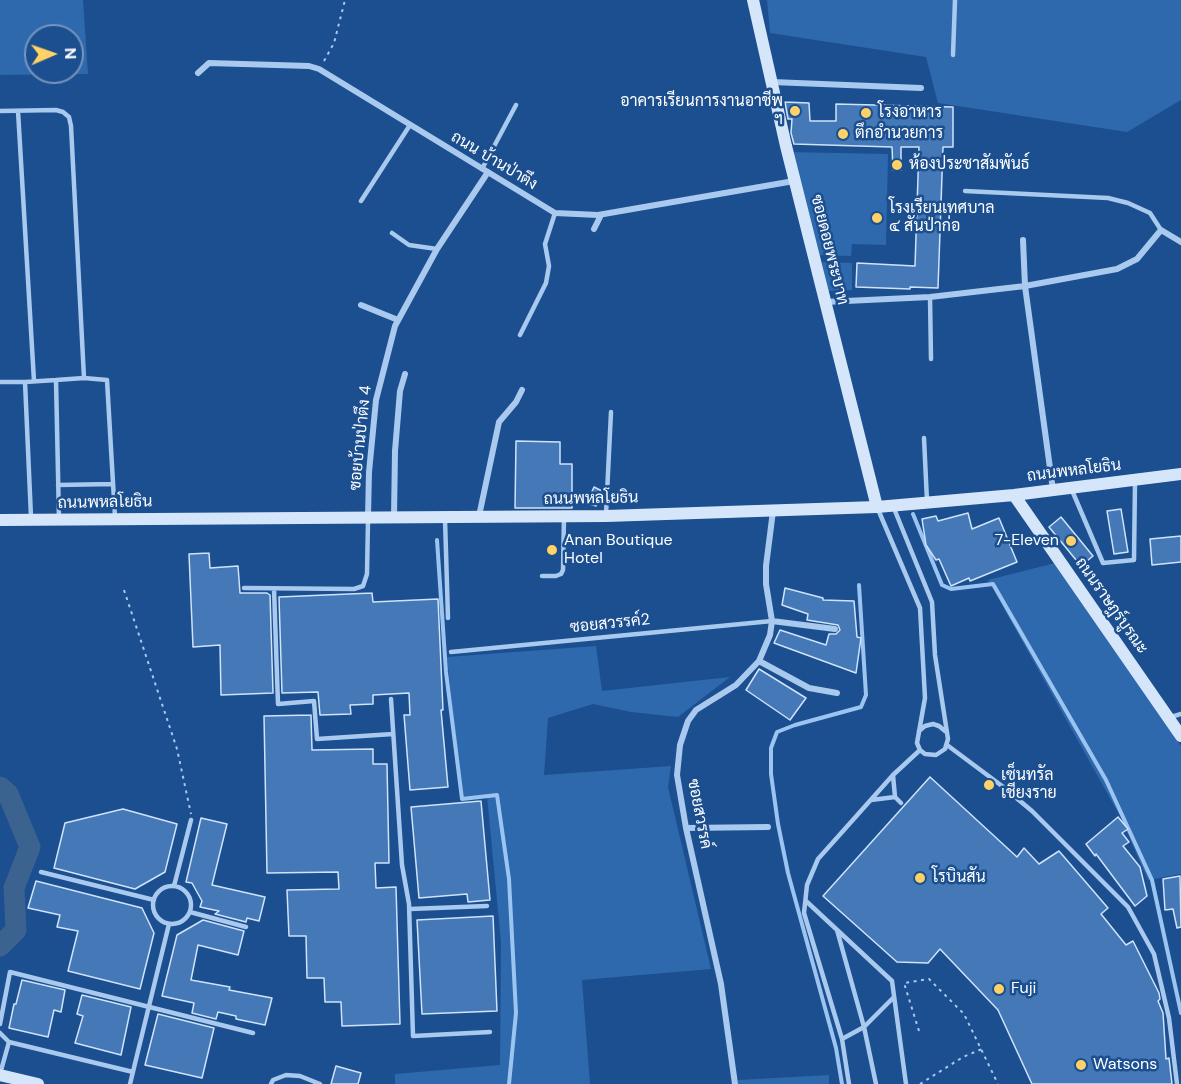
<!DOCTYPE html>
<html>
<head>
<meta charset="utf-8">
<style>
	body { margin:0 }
	#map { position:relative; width:1181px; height:1084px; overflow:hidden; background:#1b4f8f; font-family:"DM Sans",sans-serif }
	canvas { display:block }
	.north { position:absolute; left:24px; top:24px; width:60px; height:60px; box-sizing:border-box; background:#1b4f8f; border:2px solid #7695bc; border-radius:50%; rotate:88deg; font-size:16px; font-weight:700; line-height:24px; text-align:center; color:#fff }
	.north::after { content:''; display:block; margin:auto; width:21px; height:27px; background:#ffd166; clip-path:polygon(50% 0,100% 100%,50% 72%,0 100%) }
</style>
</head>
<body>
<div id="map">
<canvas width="1181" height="1084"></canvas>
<div class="north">N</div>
</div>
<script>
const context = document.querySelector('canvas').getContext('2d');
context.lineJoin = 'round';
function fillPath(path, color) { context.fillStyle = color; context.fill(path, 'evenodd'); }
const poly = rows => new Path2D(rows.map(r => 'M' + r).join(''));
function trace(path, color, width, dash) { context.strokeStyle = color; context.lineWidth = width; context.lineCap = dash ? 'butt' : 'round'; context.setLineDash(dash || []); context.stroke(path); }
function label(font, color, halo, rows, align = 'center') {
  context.font = font + ' "DM Sans",Sarabun,sans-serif'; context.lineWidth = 5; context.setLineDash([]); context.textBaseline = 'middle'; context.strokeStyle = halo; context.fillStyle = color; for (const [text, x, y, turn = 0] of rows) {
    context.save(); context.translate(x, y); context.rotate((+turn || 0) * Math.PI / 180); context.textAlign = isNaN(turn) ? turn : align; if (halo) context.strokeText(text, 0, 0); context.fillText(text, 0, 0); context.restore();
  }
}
const green = poly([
	[0,0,83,0,88,74,0,75],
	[36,36,72,36,72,72,36,72],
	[767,0,1181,0,1181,100,1127,132,938,103,926,57,770,33],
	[788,152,888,154,886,245,852,244,851,256,814,255],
	[822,262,852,263,852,290,828,291],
	[1055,563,1181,746,1181,874,1148,880,1120,816,988,580],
	[596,646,602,691,730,677,678,717,631,712,593,704,548,718,544,775,671,766,668,787,711,969,582,980,590,1084,395,1084,395,1074,500,1065,501,942,487,796,462,799,447,657],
	[829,1075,829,1084,738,1084,738,1080]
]);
const stream = poly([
	[913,514,942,585,951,589,993,584,1106,780,1152,880,1181,1013],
	[437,540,446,672,462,799,497,795,509,879,516,1013,509,1084],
	[842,1084,836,1048,788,873,778,824,771,774,771,748,777,732,795,725,861,707,866,695,859,585]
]);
const river = poly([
	[0,787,8,794,30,847,14,888,16,930,0,946]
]);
const building = poly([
	[785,102,809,103,810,121,836,121,836,104,953,107,953,147,943,147,938,288,910,287,910,289,856,287,857,263,915,266,919,147,901,147,901,170,893,170,892,147,794,144,791,133,792,119,788,119,785,102],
	[516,441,560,442,560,464,572,464,572,508,515,508,516,441],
	[594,487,602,491,596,506,587,503,594,487],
	[1121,509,1128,552,1114,554,1107,511,1121,509],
	[968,513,972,529,999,518,1017,562,970,581,969,578,951,586,939,559,936,560,926,545,922,519,936,516,938,521,968,513],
	[1061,517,1093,556,1081,566,1049,527,1061,517],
	[1181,536,1181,562,1152,565,1150,539,1181,536],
	[209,553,210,568,238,566,240,593,267,593,270,595,273,693,221,695,220,645,193,647,189,554,209,553],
	[785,588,823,598,823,600,854,601,857,637,861,638,856,673,774,643,780,630,826,645,829,634,836,634,840,630,838,625,807,620,808,614,782,605,785,588],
	[372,593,373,602,438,599,443,710,441,710,448,787,410,790,404,715,410,715,409,693,373,695,373,704,350,705,351,714,320,715,318,692,282,693,279,597,372,593],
	[759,669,806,698,790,720,746,690,759,669],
	[311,715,312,750,373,749,373,764,387,764,389,863,375,863,376,888,396,887,400,1024,342,1026,341,1002,325,1002,324,978,307,978,306,936,289,936,287,890,339,889,338,872,267,873,264,716,311,715],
	[930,777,1017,857,1024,848,1039,864,1059,851,1108,908,1101,914,1126,945,1133,941,1159,993,1160,999,1158,1001,1163,1013,1166,1059,1169,1058,1172,1084,1032,1084,998,1010,940,949,928,963,897,962,823,896,930,777],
	[481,801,490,900,468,902,467,894,419,898,411,807,481,801],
	[123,809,177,824,165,872,135,889,54,868,65,823,123,809],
	[1118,817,1128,829,1122,833,1129,842,1123,846,1140,867,1147,896,1135,906,1096,854,1095,856,1086,844,1118,817],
	[201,818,227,824,212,885,265,897,259,921,247,918,246,922,215,914,219,911,200,907,202,901,192,883,186,882,201,818],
	[1180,876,1181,927,1177,928,1173,909,1165,910,1163,879,1180,876],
	[36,881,142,908,154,933,140,989,68,971,78,931,57,927,60,915,28,908,36,881],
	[493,916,497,1011,422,1014,417,920,493,916],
	[203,920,244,931,238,955,198,945,191,980,230,987,229,990,272,998,265,1025,236,1019,236,1016,218,1012,216,1019,192,1013,194,1003,162,996,177,935,203,920],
	[22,980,65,990,61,1012,54,1010,48,1037,9,1028,14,1004,16,1004,22,980],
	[82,995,131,1007,121,1055,75,1043,83,1016,77,1014,82,995],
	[158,1014,214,1028,202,1078,145,1065,158,1014],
	[336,1066,361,1073,358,1084,331,1084,336,1066]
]);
const path = poly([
	[324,61,334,43,345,0],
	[124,590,177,749,191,814],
	[919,1031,904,983,929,979,964,1014,998,1084],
	[920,1084,963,1057,982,1049]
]);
const lane = poly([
	[953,55,955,0],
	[0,111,56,110,63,112,69,117,71,126,84,378],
	[18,111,34,381],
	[482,169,516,105],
	[965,191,1108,198,1128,203,1150,213,1161,230],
	[361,201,410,125],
	[392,233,409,245,437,249],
	[930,297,931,359],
	[520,335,546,283,549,266,545,244,555,213],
	[0,382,25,382,31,517],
	[25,382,56,380],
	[924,438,927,501],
	[58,485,113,484],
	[1071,488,1103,563,1134,560,1135,482],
	[877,507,920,608,925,698,917,743,920,750,925,754,936,755,945,749,948,739,935,655,932,602,893,506],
	[606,514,611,412],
	[445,519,448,618],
	[59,520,56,380,84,378,107,380,115,517],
	[542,576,556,576,561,574,563,570,564,516],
	[244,588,354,589,363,586,367,574,368,520],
	[274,589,278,704,314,701,317,739,393,734],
	[451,652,772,621],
	[391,699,402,865,409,904,413,1036,490,1032],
	[1171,717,1181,714],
	[919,731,925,726,933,724,939,726,945,731],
	[947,745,1002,786,1032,811,1128,907,1154,954,1169,1018,1177,1084],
	[893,775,895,797,901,803],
	[871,800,895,797],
	[41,872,154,900],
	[174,886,191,820],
	'153 905a19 19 0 1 1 38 0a19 19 0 1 1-38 0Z',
	[806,901,892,981,906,1084],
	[410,909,487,906],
	[190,912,246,927],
	[837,930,864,1027,876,1084],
	[0,1024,10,972,253,1033],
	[0,1033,9,1042,133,1072],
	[842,1039,864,1027,894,997],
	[0,1074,9,1042],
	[130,1084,169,924],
	[271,1084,273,1080,286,1075,300,1076,320,1084],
	[849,1084,842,1039,804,913,807,885,818,859,893,775,920,750]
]);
const street = poly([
	[198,73,209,63,309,66,319,69,555,213,598,215,794,181],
	[772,82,921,88],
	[594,229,601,215],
	[1023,240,1025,286,1053,490],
	[825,302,930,297,1025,286,1117,269,1137,259,1161,230,1181,242],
	[361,305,398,320],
	[479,516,499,422,516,402,522,390],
	[368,517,369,472,376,400,395,326,437,249,488,172],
	[394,517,395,451,400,391,405,374],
	[772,621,835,629],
	[759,661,809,688,837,693],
	[686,828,768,827],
	[735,1084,721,984,686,828,677,775,680,745,688,721,696,710,736,685,759,661,770,635,772,621,766,584,766,566,773,511]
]);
const secondary = poly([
	[753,0,786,146,877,507],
	[1014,495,1181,736],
	[0,520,606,516,877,507,1014,495,1181,474],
	[0,1075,38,1084]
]);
const markers = [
	[795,111,6,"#ffd166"],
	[866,113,6,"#ffd166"],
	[843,134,6,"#ffd166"],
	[897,165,6,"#ffd166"],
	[877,218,6,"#ffd166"],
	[1071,541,6,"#ffd166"],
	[552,550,6,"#ffd166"],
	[989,785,6,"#ffd166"],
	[920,878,6,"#ffd166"],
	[999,989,6,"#ffd166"],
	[1081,1065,6,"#ffd166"]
];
const poiNames = [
	["อาคารเรียนการงานอาชีพ",783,102,"right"],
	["ฯ",783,120,"right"],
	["โรงอาหาร",878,113],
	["ตึกอำนวยการ",855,134],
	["ห้องประชาสัมพันธ์",909,165],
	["โรงเรียนเทศบาล",889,209],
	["๔ สันป่าก่อ",889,227],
	["Anan Boutique",564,541],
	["Hotel",564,559],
	["7-Eleven",1059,541,"right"],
	["เซ็นทรัล",1001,776],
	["เชียงราย",1001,794],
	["โรบินสัน",932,878],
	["Fuji",1011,989],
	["Watsons",1093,1065]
];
const streetNames = [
	["ถนน บ้านป่าตึง",494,161,31],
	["ซอยดอยพระบาท",829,250,76],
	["ซอยบ้านป่าตึง 4",361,438,-84],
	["ถนนพหลโยธิน",1074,471,-7],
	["ถนนพหลโยธิน",591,499,-1],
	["ถนนพหลโยธิน",105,503,-1],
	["ถนนราษฎร์บูรณะ",1111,606,55],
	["ซอยสวรรค์2",610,624,-6],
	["ซอยสวรรค์",699,814,79]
];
fillPath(green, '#2e69ad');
trace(stream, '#9cc4f0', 4);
trace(river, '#3c6290', 21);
fillPath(building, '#4478b7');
trace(building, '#cfe3fa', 1.5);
trace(path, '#a9c9ee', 2, [3, 4.5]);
trace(lane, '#a9c9ee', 4.5);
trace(street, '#a9c9ee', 6);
trace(secondary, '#d6e6fa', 12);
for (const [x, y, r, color] of markers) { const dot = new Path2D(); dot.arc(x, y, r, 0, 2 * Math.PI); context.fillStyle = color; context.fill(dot); trace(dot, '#1b4f8f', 2); }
label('16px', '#fff', '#1b4f8f', poiNames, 'left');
label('16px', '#fff', '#1b4f8f', streetNames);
</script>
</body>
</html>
